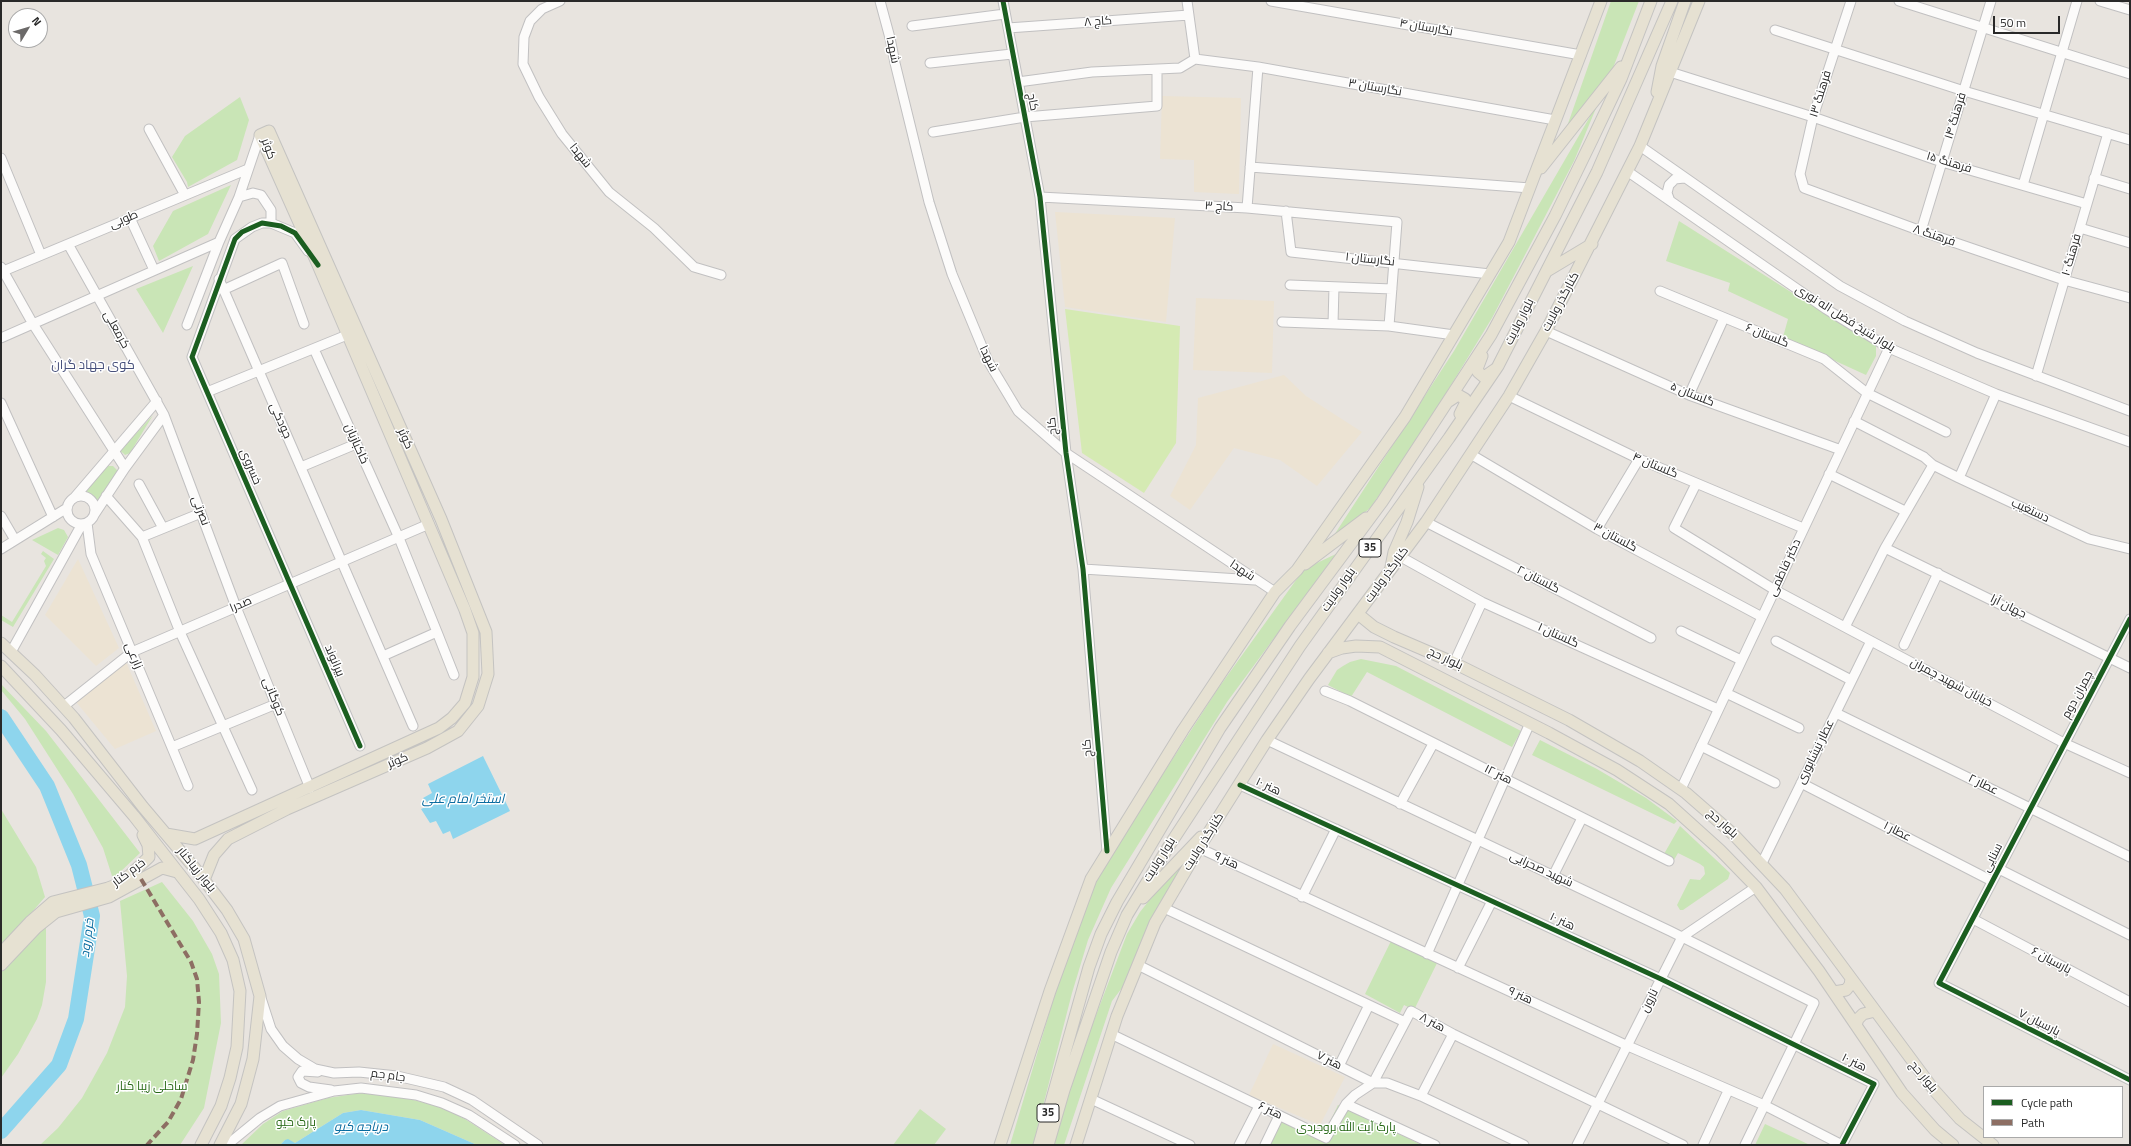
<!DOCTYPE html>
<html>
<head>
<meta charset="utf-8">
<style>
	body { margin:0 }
	#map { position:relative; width:2131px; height:1146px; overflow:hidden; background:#e8e4df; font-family:"Titillium Web",sans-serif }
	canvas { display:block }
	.frame { position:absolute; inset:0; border:2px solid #292929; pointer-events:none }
	.legend { position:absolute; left:1983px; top:1086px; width:140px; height:52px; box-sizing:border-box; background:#fff; border:1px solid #a9a9a9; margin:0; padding:5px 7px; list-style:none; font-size:12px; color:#292929 }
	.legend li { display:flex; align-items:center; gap:8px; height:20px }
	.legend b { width:20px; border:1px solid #a9a9a9 }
	.north { position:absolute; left:8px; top:8px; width:40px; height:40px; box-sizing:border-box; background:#fff; border:1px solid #a9a9a9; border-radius:50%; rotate:52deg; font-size:11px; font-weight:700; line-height:16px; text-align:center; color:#292929 }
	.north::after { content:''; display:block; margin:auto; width:14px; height:18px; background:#6c6a69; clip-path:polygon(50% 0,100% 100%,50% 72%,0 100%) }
	.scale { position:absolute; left:1993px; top:16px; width:67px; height:18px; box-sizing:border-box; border:2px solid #292929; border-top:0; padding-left:5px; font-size:12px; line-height:14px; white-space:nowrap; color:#292929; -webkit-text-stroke:3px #fff; paint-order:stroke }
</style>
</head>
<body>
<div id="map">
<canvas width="2131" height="1146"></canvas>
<div class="frame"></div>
<ul class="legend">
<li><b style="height:5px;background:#1b5e20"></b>Cycle path</li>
<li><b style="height:5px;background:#8d6e63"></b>Path</li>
</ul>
<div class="north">N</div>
<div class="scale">50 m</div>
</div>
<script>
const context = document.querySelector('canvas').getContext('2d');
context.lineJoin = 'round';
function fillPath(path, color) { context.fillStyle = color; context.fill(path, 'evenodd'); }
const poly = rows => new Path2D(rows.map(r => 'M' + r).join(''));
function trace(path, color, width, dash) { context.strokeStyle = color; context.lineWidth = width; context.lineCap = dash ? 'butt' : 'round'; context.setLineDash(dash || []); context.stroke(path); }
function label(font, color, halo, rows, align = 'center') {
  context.font = font + ' "Titillium Web",Cairo,sans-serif'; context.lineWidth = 3; context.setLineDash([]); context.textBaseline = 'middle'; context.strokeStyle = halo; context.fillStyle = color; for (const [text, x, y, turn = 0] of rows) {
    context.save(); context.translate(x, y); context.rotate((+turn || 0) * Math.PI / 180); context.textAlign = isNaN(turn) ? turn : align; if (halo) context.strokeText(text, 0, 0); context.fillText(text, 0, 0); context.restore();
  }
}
const education = poly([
	[1162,96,1241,98,1239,194,1194,192,1194,160,1160,159],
	[1055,212,1175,218,1166,322,1065,307],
	[1196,298,1274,301,1272,373,1193,370],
	[1284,375,1306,396,1362,432,1317,486,1280,460,1234,448,1190,510,1170,496,1196,445,1198,398],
	[78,559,119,648,96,666,45,615],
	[126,662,156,731,115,749,76,702],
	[1273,1044,1345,1077,1320,1125,1249,1095]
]);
const green = poly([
	[1611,1,1639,1,1613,68,1564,135],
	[240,97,249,120,237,160,188,187,187,182,172,157,185,136],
	[1599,101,1574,161,1492,318,1426,426,1371,507,1325,549,1454,351],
	[231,185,208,234,159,261,153,246,173,211],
	[1679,221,1876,346,1876,356,1866,375,1783,337,1788,319,1728,291,1730,283,1666,261],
	[193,266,163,333,136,289],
	[153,415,130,453,125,455,123,453,120,451],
	[108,466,113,466,118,471,97,504,94,496,84,491],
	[58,528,64,530,68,537,58,555,32,540],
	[43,551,54,559,13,627,1,620,1,615,12,622,46,566,44,561,46,558,41,554],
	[1336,554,1227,702,1111,888,1088,940,1072,993,1033,1145,1010,1145,1065,960,1092,888,1121,839,1217,690,1304,569],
	[1361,659,1396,666,1521,731,1512,747,1367,672,1351,697,1328,685,1337,670,1343,666,1350,662],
	[1,684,46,731,140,853,116,876,112,876,103,848,73,794,25,719,1,690],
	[1540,740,1597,769,1646,798,1677,821,1674,824,1532,755],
	[1,809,36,867,45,897,1,948],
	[1680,826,1730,873,1728,879,1683,910,1680,910,1677,905,1690,879,1700,880,1705,874,1704,867,1700,864,1678,853,1674,860,1664,854],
	[1174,869,1181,870,1125,984,1112,1001,1064,1145,1053,1145,1072,1078,1127,934,1140,912],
	[162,882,193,921,212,954,219,974,221,1023,204,1108,180,1145,40,1145,58,1128,82,1098,107,1053,125,1007,127,976,120,901],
	[46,926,46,982,42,1005,37,1019,18,1054,1,1078,1,972],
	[1391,941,1440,957,1414,1010,1404,1005,1400,1013,1365,994],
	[361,1093,390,1094,441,1107,465,1119,505,1145,477,1145,420,1120,361,1110,343,1113,295,1143,285,1140,280,1145,241,1145,263,1124,283,1111,328,1098],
	[1338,1105,1422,1145,1266,1145,1279,1118,1322,1138],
	[920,1109,946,1129,934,1145,893,1145],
	[1765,1124,1810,1145,1755,1145]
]);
const pitch = poly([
	[1065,309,1180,326,1176,443,1144,493,1082,453]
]);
const water = poly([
	[483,756,510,811,453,839,450,831,443,834,436,821,430,823,421,809,430,805,423,798,432,793,428,784],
	[361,1110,420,1120,477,1145,280,1145,285,1140,288,1139,295,1143,343,1113]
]);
const river = poly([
	[1,717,47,786,79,865,92,916,76,1019,59,1065,1,1131]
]);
const minor = poly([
	[560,1,542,9,530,21,524,37,523,64,539,97,562,134,609,192,654,228,694,267,721,275],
	[880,1,890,38,895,63,929,202,952,274,988,361,1018,411,1066,453,1275,592],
	[1003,1,1040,197,1066,453,1083,569,1107,851],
	[1271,1,1581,55],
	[1851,1,1813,117,1800,174,1804,188,1921,231,2064,280,2130,298],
	[1899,1,2130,74],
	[2100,1,2130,10],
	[912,26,1005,14],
	[1008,28,1189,15],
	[1775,30,1964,91,2130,140],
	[1195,59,1258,67,1555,120],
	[930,63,1012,54],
	[1670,72,1813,117,1942,162,2087,204],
	[1018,82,1092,72,1180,68,1195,59,1187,1],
	[149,129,185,195],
	[933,132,1025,117,1157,106,1157,70],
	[1640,146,1840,286,1905,321,1977,353,2130,411],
	[1,158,41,255],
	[1250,167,1530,188],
	[1627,171,1826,309,1889,348,1996,394,2130,442],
	[2094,178,2130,189],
	[2023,185,2077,1],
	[239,197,253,193,261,195,271,210,271,223],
	[1040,197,1247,208,1397,222,1389,326],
	[1670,201,1667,193,1669,185,1675,179,1684,178],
	[1247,208,1258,67],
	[1286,211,1291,252,1490,274],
	[130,218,154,270],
	[2080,228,2130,243],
	[1921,231,1991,1],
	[68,244,164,415,236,607,310,788],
	[308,251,295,233,271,223,262,223,252,227,235,239,192,357,360,746],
	[1,267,33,324,125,468],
	[1,272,248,169],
	[219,279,413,726],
	[1290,285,1392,289],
	[223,290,282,263,304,324],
	[1660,291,1824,359,1867,393,1946,432],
	[1282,322,1389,326,1454,335],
	[1333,324,1334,287],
	[187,325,219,242,239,197,260,135],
	[1546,331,1689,395,1841,450],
	[1,338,219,242],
	[314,349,399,538,437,632,383,656],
	[2036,376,2108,133],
	[207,392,347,335],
	[1689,395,1724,318],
	[1509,396,1639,459,1803,528],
	[1,403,53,517],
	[1854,421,1924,457,1933,465,1959,478,2089,539,2130,549],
	[1472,455,1597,529,1762,617],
	[301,467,356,444],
	[1829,474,1905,511],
	[1959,478,1996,394],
	[139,484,163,528],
	[1696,484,1674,528,1775,590,1871,641,2064,743,2130,773],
	[106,496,142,537,180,632,252,790],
	'67 510a14 14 0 1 1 28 0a14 14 0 1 1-28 0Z',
	[74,498,157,401],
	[94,515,125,468,164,415],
	[1,516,15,540],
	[1426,522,1651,638],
	[87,523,91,554,188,786],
	[1597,529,1639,459],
	[142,537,201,513],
	[1885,548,2130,668],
	[1,549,67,508],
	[1401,557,1482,602,1718,709],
	[1083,569,1255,580],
	[2130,619,1939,983,2130,1080],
	[1845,627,1885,548,1933,465],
	[1681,631,1741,660],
	[437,632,454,675],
	[1776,641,1851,680],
	[1904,645,1938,573],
	[11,652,82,524],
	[1454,663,1482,602],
	[1325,691,1350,701,1669,861],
	[1726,693,1799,728],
	[64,706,132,652,429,524],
	[1836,713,2130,857],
	[1267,740,1670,931,1814,1003,1745,1145],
	[1701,746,1775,783],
	[172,747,276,704],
	[1801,783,1992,881],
	[1240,785,1661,979,1874,1084,1842,1145],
	[1681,789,1889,348],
	[1400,804,1433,744],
	[1199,848,1628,1046,1764,1105,1842,1145],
	[1762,863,1871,641],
	[1999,869,2130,935],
	[1553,876,1582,818],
	[1302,897,1336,829],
	[1164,908,1405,1022],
	[1973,919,2130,1002],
	[1427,954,1530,723],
	[1138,965,1373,1083,1387,1083,1421,1096,1524,1145],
	[1458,968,1492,901],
	[261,998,271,1029,283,1046,298,1059,315,1069,334,1073,359,1072,397,1076,444,1087,472,1100,538,1145],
	[1111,1034,1326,1138,1346,1104,1355,1095,1373,1083,1411,1011,1453,1034,1683,1145],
	[1339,1066,1369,1005],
	[318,1072,302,1071,298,1077,301,1083,309,1087,331,1090],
	[1421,1096,1453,1034],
	[1091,1099,1190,1145],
	[1346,1104,1435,1145],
	[227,1145,260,1118,280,1106,334,1091,361,1088,416,1095,442,1103,469,1115,515,1145],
	[1239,1145,1259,1106],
	[1265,1145,1279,1116],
	[1577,1145,1682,937,1756,887],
	[1703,1145,1728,1091]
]);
const major = poly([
	[1657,92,1662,66,1685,1],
	[1541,168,1621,67],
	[1547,271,1592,244],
	[1482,356,1477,369,1478,372,1484,377,1494,370],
	[1449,401,1458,395,1465,399,1465,404,1460,414],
	[1305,564,1366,518],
	[1391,567,1394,552,1407,522,1418,487],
	[1358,614,1374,627,1394,637,1450,661,1569,720,1640,761,1686,793,1733,834,1785,889,1934,1090,1960,1119,1993,1145],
	[1,643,35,675,74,718,143,807,198,872,227,910,244,939,260,996,253,1059,241,1104,220,1145],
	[1328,653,1342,648,1356,646,1380,647,1549,733,1617,770,1669,804,1720,850,1756,887,1819,971,1902,1093,1935,1130,1953,1145],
	[1,666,61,730,134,816,199,899,221,933,233,960,240,991,237,1047,230,1078,221,1106,201,1145],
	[166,834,195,839,439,728,452,718,465,703,473,677,473,633,465,610,318,265,260,135,269,131,441,519,486,632,488,674,478,706,458,731,427,748,287,809,228,839,214,855,204,880],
	[1143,898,1201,837],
	[1,953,30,922,53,902,108,888,116,885,130,875,149,857,148,845,143,835],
	[1,965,36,928,56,912,109,897,162,868,177,872],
	[1834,992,1846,990,1850,985,1851,979],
	[1856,1025,1858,1019,1863,1014,1875,1011],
	[1000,1145,1050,991,1091,879,1183,730,1275,592,1297,570,1405,417,1490,274,1509,242,1601,1],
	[1039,1145,1089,967,1101,934,1117,902,1220,728,1290,626,1382,502,1491,335,1555,216,1592,140,1621,79,1651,1],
	[1048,1145,1064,1090,1111,952,1127,915,1169,846,1300,646,1449,438,1498,366,1597,172,1672,1],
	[1076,1145,1117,1016,1155,923,1199,848,1267,740,1309,679,1426,522,1509,396,1546,331,1640,146,1699,1]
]);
const quiet = poly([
	[141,879,191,962,197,979,199,1002,197,1034,193,1060,181,1099,168,1122,147,1145]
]);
const cycleway = poly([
	[1003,1,1040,197,1066,453,1083,569,1107,851],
	[318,265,295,233,281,226,262,223,242,232,235,239,192,357,360,746],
	[2130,619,1939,983,2130,1080],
	[1240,785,1661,979,1874,1084,1842,1145]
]);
const shields = [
	[1370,548,22],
	[1048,1113,22]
];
const shieldNames = [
	["35",1370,548],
	["35",1048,1113]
];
const streetNames = [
	["کاج ۸",1098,22,-4],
	["نگارستان ۴",1426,28,10],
	["شهدا",892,50,78],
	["نگارستان ۳",1375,88,10],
	["فرهنگ ۱۳",1821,94,-73],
	["کاج",1032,102,79],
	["فرهنگ ۱۴",1956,116,-73],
	["کوثر",268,149,70],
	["شهدا",580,156,51],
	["فرهنگ ۱۵",1949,163,17],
	["کاج ۳",1219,207,3],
	["طوبی",124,220,-23],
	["فرهنگ ۸",1934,236,19],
	["فرهنگ ۱۰",2072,255,-74],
	["نگارستان ۱",1370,260,6],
	["کنارگذر ولایت",1561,302,-62],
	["بلوار شیخ فضل اله نوری",1845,319,32],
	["بلوار ولایت",1520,322,-63],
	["کرمعلی",116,330,61],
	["گلستان ۶",1767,336,22],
	["شهدا",988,359,64],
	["گلستان ۵",1692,395,22],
	["جودکی",280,421,66],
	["کاج",1053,426,-96],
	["کوثر",405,439,66],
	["خاکبازیان",356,444,66],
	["گلستان ۴",1655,466,23],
	["خسروی",250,467,67],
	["نصرتی",200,511,69],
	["دستغیب",2030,511,25],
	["گلستان ۳",1615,538,28],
	["دکتر فاطمی",1785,568,-65],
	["شهدا",1242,571,34],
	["کنارگذر ولایت",1387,575,-54],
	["گلستان ۲",1538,580,27],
	["بلوار ولایت",1339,590,-55],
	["صدرا",241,605,-23],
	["جهان آرا",2008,607,26],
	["گلستان ۱",1558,636,24],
	["زارعی",133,656,67],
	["بلوار حج",1445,659,25],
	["بیرانوند",334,661,67],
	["خیابان شهید چمران",1951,683,28],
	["چمران دوم",2078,695,-62],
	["کوگانی",273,697,68],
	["کاج",1088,748,-95],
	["عطار نیشابوری",1816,752,-64],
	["کوثر",398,761,-23],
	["هنر ۱۲",1498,775,26],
	["عطار ۲",1983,785,26],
	["هنر ۱۰",1268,787,25],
	["بلوار حج",1722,824,42],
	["عطار ۱",1897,832,27],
	["کنارگذر ولایت",1204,842,-58],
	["سنایی",1993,858,-63],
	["بلوار ولایت",1160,860,-58],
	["هنر ۹",1226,861,25],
	["بلوار زیباکنار",196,870,51],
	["شهید صحرایی",1541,870,25],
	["خرم کنار",129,873,-37],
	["هنر ۱۰",1562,922,25],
	["پارسیان ۶",2051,961,28],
	["هنر ۹",1520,996,25],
	["نارون",1650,1001,-63],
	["هنر ۸",1432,1023,28],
	["پارسیان ۷",2039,1023,27],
	["هنر ۷",1329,1061,27],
	["هنر ۱۰",1854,1063,26],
	["جام جم",388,1076,8],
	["بلوار حج",1923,1077,51],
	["هنر ۶",1270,1111,26]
];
const parkNames = [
	["ساحلی زیبا کنار",152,1087],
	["پارک کیو",296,1123],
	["پارک آیت الله بروجردی",1346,1128]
];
const neighbourhoodNames = [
	["کوی جهاد گران",93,366]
];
const waterNames = [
	["استخر امام علی",463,800],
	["خرم رود",88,938,-83],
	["دریاچه کیو",361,1128]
];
fillPath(education, '#ece3d3');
fillPath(green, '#c9e5b6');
fillPath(pitch, '#d5eab3');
fillPath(water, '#8ed5ed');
trace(river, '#8ed5ed', 16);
trace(minor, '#c1c0c1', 11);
trace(major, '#c4c3c1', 13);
trace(minor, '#fcfbfa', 9);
trace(major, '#e6e1d2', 11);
trace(quiet, '#8d6e63', 4, [8, 4]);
trace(cycleway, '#1b5e20', 5);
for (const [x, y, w] of shields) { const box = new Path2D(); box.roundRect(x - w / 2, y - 9, w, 18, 3); context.fillStyle = '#fff'; context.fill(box); trace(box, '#292929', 1); }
label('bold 11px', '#292929', null, shieldNames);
label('12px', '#292929', '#fff', streetNames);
label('12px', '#286917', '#fff', parkNames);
label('13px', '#48517c', '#fff', neighbourhoodNames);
label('italic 13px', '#086b9f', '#fff', waterNames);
</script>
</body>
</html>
